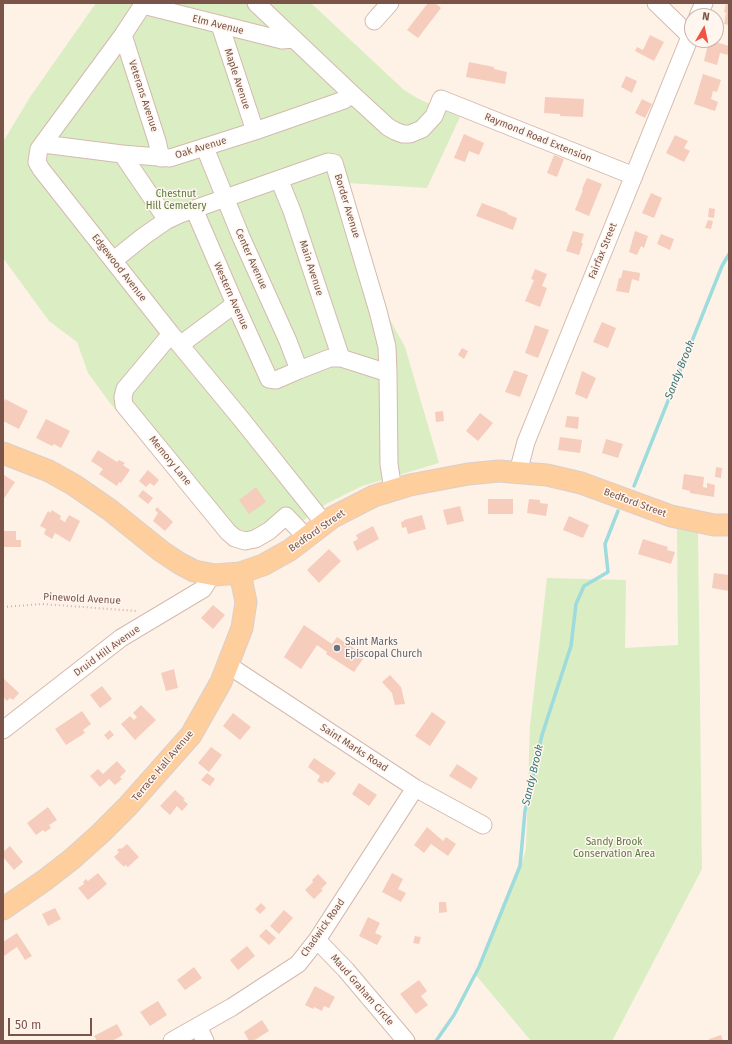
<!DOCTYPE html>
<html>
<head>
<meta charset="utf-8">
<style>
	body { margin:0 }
	#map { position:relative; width:732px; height:1044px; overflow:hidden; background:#fef2e7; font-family:"Fira Sans",sans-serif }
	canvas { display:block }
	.frame { position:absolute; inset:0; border:4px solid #7a5448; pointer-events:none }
	.north { position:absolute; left:684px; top:8px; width:40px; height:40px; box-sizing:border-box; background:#fff6ef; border:1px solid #cab5ac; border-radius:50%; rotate:9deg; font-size:11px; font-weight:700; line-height:16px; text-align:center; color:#7a5448 }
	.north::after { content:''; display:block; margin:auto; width:14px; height:18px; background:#f15343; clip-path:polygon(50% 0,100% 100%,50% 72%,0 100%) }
	.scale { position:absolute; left:8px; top:1018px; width:84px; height:18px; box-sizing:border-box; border:2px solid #7a5448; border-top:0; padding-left:5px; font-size:12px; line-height:14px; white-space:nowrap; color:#7a5448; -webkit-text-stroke:3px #fff6ef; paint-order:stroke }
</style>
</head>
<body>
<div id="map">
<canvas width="732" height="1044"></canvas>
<div class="frame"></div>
<div class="north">N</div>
<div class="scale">50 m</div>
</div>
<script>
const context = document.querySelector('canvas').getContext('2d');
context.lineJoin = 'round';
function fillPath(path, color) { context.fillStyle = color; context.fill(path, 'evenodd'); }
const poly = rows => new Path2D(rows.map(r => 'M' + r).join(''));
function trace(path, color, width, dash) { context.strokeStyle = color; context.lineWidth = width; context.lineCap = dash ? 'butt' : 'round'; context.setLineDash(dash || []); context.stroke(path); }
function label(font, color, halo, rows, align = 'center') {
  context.font = font + ' "Fira Sans",sans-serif'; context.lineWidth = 3; context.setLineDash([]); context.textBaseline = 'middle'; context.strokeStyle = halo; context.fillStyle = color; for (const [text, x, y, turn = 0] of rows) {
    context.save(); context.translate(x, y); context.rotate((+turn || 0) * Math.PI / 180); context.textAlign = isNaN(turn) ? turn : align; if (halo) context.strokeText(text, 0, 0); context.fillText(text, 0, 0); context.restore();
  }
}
const green = poly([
	[96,3,311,3,404,90,419,99,460,117,427,188,348,183,383,307,405,347,439,463,362,486,326,504,292,529,288,526,242,547,233,547,229,546,110,403,88,373,77,342,49,321,3,258,3,142,30,97],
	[677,529,698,533,702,869,612,1041,531,1041,475,974,520,870,526,849,530,726,547,578,626,580,625,648,678,645]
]);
const stream = poly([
	[634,486,722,266,729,254],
	[436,1041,454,1015,479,967,520,866,525,811,542,735,571,646,576,604,584,586,608,572,605,544,618,511]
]);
const building = poly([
	[428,3,435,3,441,8,418,38,407,30],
	[726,3,729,3,729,25,724,24,726,13,724,12],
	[650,35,664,42,654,61,635,51,637,47,643,50],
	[709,40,729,46,729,55,720,53,717,65,704,61],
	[469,62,494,67,494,69,507,72,505,84,466,77],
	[703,74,721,80,717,92,713,91,711,99,718,102,715,111,694,104],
	[626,76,637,81,632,93,621,87],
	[545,97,584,99,583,117,560,116,560,114,544,113],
	[642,99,652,104,645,118,635,113],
	[464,134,484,143,479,155,469,151,465,162,454,158],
	[675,135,688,141,684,148,690,151,684,162,666,153],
	[554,155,564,159,557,177,547,173],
	[587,178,602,184,589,216,575,210,583,190,582,189],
	[651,193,662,198,654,218,642,213],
	[482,203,508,213,507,214,517,218,513,230,476,216],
	[709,208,715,209,714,218,708,217],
	[708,220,713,221,711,229,705,228],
	[573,231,584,234,581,243,583,243,579,255,566,251],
	[635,231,648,236,644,248,641,246,637,255,629,252],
	[661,234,674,239,670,250,657,244],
	[535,269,547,274,542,286,547,288,540,307,525,301,534,280,531,279],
	[623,270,640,273,639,281,632,279,629,293,616,291,619,278,621,278],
	[602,322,616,328,608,348,593,342],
	[535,325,549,330,538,358,525,353],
	[462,348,468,351,464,359,458,355],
	[514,370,528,375,520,397,505,392],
	[582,371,596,378,587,399,575,394],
	[5,399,28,411,19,429,3,421,3,404],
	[443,411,444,421,436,422,435,412],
	[480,413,493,423,478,441,466,431],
	[567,416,579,417,578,429,565,427],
	[46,419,70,431,61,448,54,444,52,446,36,438],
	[560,437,582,440,580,453,558,450],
	[606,439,623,444,618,458,602,453],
	[98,450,117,462,119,460,125,463,123,465,130,470,121,483,119,482,117,486,99,474,103,469,91,461],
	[716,467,722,468,721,478,715,477],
	[148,470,159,480,154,486,150,483,146,487,139,481],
	[684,474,704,477,703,487,707,488,707,483,715,485,714,497,690,493,690,491,682,489],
	[4,475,15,482,3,500,3,476],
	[256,487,266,502,249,514,239,500],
	[143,490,153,498,148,504,138,496],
	[488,499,513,499,513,514,488,514],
	[529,499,540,500,540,503,548,504,546,516,527,513],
	[460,506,464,521,447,525,443,510],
	[157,507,173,522,165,531,153,521,158,513,155,510],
	[52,510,61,516,60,519,65,522,69,515,80,521,70,542,55,533,52,539,44,534,46,529,40,526,48,511,50,513],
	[422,515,426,529,408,534,406,527,402,528,401,522,404,521,404,520],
	[569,516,589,525,583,538,563,530],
	[373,526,379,539,357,551,353,542,358,539,356,535],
	[3,531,16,531,16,540,21,540,21,547,3,547],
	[643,539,668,547,667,550,675,552,671,564,638,554],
	[329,549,341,561,319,583,307,570],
	[714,573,729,575,729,591,712,588],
	[213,605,225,615,213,629,201,618],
	[304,625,332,644,337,637,365,656,354,672,326,654,327,652,317,645,301,669,284,657],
	[174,669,178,688,166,691,161,673],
	[390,675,401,687,405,704,395,705,392,693,382,682],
	[3,678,19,693,13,700,10,698,7,701,3,697],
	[102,686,112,699,100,708,90,695],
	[141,705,156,720,135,740,121,724,130,716,134,720,137,717,133,713],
	[82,711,91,724,83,730,85,733,66,745,55,729],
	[432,712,446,722,430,746,415,736],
	[233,713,251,727,240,740,223,726],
	[110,730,114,735,108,740,104,735],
	[211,747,222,755,209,772,198,763],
	[314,758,336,773,328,783,325,781,322,784,317,781,320,776,308,767],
	[117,761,126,771,120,777,122,779,115,785,109,779,100,787,90,776,98,769,103,774],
	[457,764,478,778,471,789,449,776],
	[207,773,215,779,210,786,201,780],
	[359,783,377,795,369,806,352,794],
	[175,790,185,799,183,800,188,804,182,811,177,806,170,815,160,806],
	[48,807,57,820,49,825,51,828,45,832,43,830,36,835,27,823],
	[427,827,443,841,446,837,456,844,448,856,431,844,424,853,414,845],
	[127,844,139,857,128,867,125,865,124,867,114,857,119,852,117,850,120,848,121,849],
	[10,846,23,862,14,870,3,857,3,852],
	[98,873,107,884,88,900,78,888,84,884,83,882,86,879,88,881],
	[392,873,403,879,398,889,406,893,401,902,382,892],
	[318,874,327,883,321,889,323,890,314,899,305,890,313,882,312,880],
	[439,902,446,902,447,912,439,913],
	[261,903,266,908,260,914,255,909],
	[55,908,61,919,48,926,42,914],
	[284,910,293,918,279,934,270,926],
	[368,917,380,923,375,933,382,936,377,945,359,936],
	[266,929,276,938,269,945,259,936],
	[17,933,32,956,25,960,17,947,4,956,3,954,3,942],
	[415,936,421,937,419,944,413,943],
	[247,946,255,956,238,970,230,960],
	[194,967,202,978,185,990,177,980],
	[419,980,427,991,421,996,428,1005,416,1014,400,994],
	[315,986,335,997,329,1008,324,1006,322,1011,314,1007,313,1009,305,1005],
	[158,1001,167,1015,150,1026,140,1012],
	[262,1020,269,1031,253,1041,249,1041,244,1032],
	[117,1024,123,1035,112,1041,97,1041,94,1036],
	[721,1035,723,1041,709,1041,709,1039]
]);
const path = poly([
	[3,607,42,604,137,611]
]);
const minor = poly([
	[144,3,123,35,39,149,38,155,37,162,41,169,171,334,242,420,324,523],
	[256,3,352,94,388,127,395,131,403,134,410,134,422,129,434,116,441,99,634,176],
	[656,3,690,36],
	[143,5,282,40,294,39],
	[698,16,704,3],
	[374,21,390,3],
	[220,25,255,131],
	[123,35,157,141,161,158],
	[43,144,122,154,170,158,255,131,344,100,352,94],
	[205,148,241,237,288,341,299,370],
	[122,154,167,220],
	[279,179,292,211,341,358],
	[194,209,235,304,269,379,276,380,299,370,330,358,341,358,388,373],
	[114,260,144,236,167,220,180,214,328,162,334,163,378,311,387,347,388,373,389,464,393,490],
	[171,334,125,389,123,397,124,405,228,532,235,538,245,541,255,539,269,531,286,516,306,537],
	[180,345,235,304],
	[518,472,526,442,692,32],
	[228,665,415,788,483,825],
	[3,730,121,638,203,589,208,581,209,574],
	[317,940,346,970,406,1041],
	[198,1026,205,1041],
	[172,1041,232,1007,298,964,317,940,415,788]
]);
const major = poly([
	[3,453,49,471,74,485,110,510,161,551,179,563,194,571,215,575,240,573,263,565,290,550,333,517,374,496,410,485,468,474,499,471,547,475,581,483,671,516,714,525,729,525],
	[3,909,45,880,72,859,101,833,128,806,191,735,221,682,242,628,246,602,240,573]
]);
const markers = [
	[337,648,4,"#6b7280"]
];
const streetNames = [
	["Elm Avenue",218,25,14],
	["Maple Avenue",237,79,72],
	["Veterans Avenue",143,96,72],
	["Raymond Road Extension",538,138,22],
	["Oak Avenue",201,148,-17],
	["Border Avenue",347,206,73],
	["Fairfax Street",603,251,-68],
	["Center Avenue",251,259,66],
	["Edgewood Avenue",119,268,52],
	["Main Avenue",311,268,72],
	["Western Avenue",231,296,66],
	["Memory Lane",170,461,51],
	["Bedford Street",635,503,20],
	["Bedford Street",317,531,-35],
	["Pinewold Avenue",82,599,3],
	["Druid Hill Avenue",107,651,-36],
	["Saint Marks Road",354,748,33],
	["Terrace Hall Avenue",163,766,-50],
	["Chadwick Road",323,928,-55],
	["Maud Graham Circle",362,990,49]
];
const parkNames = [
	["Chestnut",176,194],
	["Hill Cemetery",176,206],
	["Sandy Brook",614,842],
	["Conservation Area",614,854]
];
const worshipNames = [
	["Saint Marks",345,642],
	["Episcopal Church",345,654]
];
const waterNames = [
	["Sandy Brook",680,370,-68],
	["Sandy Brook",533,775,-77]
];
fillPath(green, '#daedc3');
trace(stream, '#9edbdc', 3.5);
fillPath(building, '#f6ccbc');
trace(minor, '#d4baae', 19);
trace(major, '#dacfcc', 23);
trace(path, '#dbae9e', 2, [1, 3]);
trace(minor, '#fff', 17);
trace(major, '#ffce9d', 21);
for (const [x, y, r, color] of markers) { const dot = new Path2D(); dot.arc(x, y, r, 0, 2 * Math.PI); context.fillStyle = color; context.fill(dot); trace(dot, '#fff6ef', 1.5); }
label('10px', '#7a5448', '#fff6ef', streetNames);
label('10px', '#577a3c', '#fff6ef', parkNames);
label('10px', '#5b616d', '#fff6ef', worshipNames, 'left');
label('italic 11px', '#387679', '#fff6ef', waterNames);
</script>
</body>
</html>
